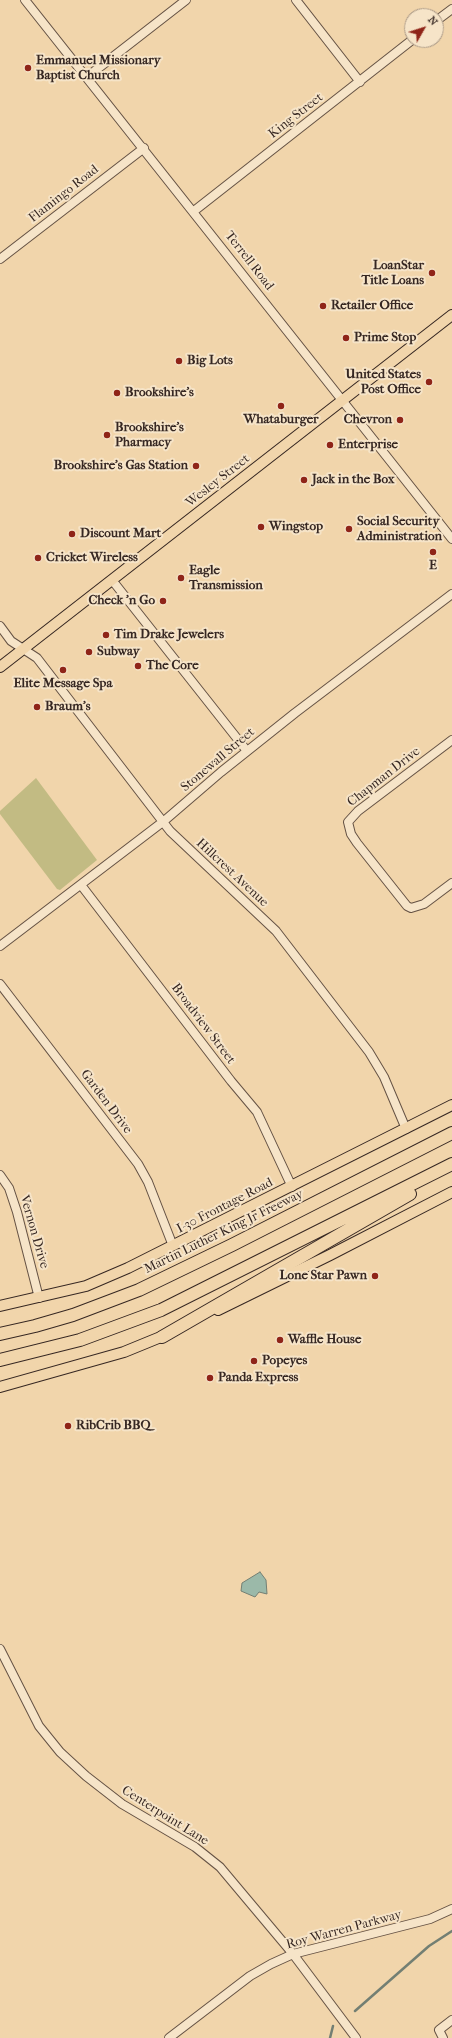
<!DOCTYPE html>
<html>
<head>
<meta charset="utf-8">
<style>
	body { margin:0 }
	#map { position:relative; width:452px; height:2038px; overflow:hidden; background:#f1d5ab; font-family:"IM FELL French Canon",serif }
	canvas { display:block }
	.north { position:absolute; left:404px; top:8px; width:40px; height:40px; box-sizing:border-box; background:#f6e4c8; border:1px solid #a99886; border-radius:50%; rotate:51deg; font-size:11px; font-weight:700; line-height:16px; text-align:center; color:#362722 }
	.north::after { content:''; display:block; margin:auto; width:14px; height:18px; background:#8f2418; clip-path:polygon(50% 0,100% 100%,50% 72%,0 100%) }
</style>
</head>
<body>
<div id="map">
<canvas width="452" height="2038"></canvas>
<div class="north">N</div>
</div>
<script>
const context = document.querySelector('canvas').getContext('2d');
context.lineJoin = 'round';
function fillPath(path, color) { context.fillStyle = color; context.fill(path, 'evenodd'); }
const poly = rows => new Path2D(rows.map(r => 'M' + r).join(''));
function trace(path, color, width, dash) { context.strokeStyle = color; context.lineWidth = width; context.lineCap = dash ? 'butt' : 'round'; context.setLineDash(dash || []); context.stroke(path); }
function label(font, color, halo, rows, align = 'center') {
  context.font = font + ' "IM FELL French Canon",serif'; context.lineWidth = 4; context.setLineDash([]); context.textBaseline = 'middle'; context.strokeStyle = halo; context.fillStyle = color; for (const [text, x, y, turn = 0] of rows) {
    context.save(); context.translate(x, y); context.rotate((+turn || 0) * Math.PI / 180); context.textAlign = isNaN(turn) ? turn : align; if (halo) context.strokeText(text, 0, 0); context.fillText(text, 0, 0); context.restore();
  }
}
const green = poly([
	[36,778,97,860,60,890,57,889,0,814,0,811]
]);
const water = poly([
	[260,1572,266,1580,267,1594,259,1592,255,1597,241,1591,242,1583,260,1572]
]);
const stream = poly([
	[355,2011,429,1946,452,1931],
	[330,2038,333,2026]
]);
const minor = poly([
	[25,0,452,539],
	[296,0,360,82],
	[436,21,452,9],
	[87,77,186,0],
	[194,211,412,40],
	[0,259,144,148],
	[112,580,247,751],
	[0,626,11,641,37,658,170,831,276,931,369,1052,384,1077,406,1129],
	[452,740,358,811,348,822,351,834,357,843,407,906,411,908,424,904,452,883],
	[81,885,231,1081,257,1112,292,1187],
	[0,946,164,821,221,772,295,713,452,594],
	[0,984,138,1164,148,1182,173,1246],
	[0,1175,9,1188,17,1212,39,1298],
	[0,1649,39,1726,60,1752,86,1776,122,1804,195,1847,220,1867,293,1954,356,2038],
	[169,2038,250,1976,271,1964,293,1954,430,1919,452,1909],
	[443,2038,439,2030,452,2020]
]);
const major = poly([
	[0,667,452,315],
	[0,1306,86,1286,128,1268,452,1105],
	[218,1310,330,1255,452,1192],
	[0,1387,124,1352,168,1334]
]);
const highway = poly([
	[0,1334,35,1326,73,1315,139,1290,232,1245,452,1133],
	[162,1337,410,1194],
	[0,1360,80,1340,161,1310,452,1164]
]);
const markers = [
	[28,68,4,"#8f2418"],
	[432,273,4,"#8f2418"],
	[323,306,4,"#8f2418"],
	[346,338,4,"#8f2418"],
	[179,361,4,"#8f2418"],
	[429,382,4,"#8f2418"],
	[117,393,4,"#8f2418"],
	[281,406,4,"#8f2418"],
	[400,420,4,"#8f2418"],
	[107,435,4,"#8f2418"],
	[330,445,4,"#8f2418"],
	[196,466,4,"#8f2418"],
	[304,480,4,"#8f2418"],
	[261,527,4,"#8f2418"],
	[349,529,4,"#8f2418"],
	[72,534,4,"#8f2418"],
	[433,552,4,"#8f2418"],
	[38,558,4,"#8f2418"],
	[181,578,4,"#8f2418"],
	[163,601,4,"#8f2418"],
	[106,635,4,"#8f2418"],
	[89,652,4,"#8f2418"],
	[138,666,4,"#8f2418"],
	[63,670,4,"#8f2418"],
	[37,707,4,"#8f2418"],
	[375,1276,4,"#8f2418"],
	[280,1340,4,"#8f2418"],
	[254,1361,4,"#8f2418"],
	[210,1378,4,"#8f2418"],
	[68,1426,4,"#8f2418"]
];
const poiNames = [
	["Emmanuel Missionary",36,61],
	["Baptist Church",36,76],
	["LoanStar",424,266,"right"],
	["Title Loans",424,281,"right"],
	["Retailer Office",331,306],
	["Prime Stop",354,338],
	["Big Lots",187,361],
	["United States",421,375,"right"],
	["Post Office",421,390,"right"],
	["Brookshire's",125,393],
	["Whataburger",281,420,"center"],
	["Chevron",392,420,"right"],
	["Brookshire's",115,428],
	["Pharmacy",115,443],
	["Enterprise",338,445],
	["Brookshire's Gas Station",188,466,"right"],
	["Jack in the Box",312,480],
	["Social Security",357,522],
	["Administration",357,537],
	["Wingstop",269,527],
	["Discount Mart",80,534],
	["Cricket Wireless",46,558],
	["E",433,566,"center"],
	["Eagle",189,571],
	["Transmission",189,586],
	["Check 'n Go",155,601,"right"],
	["Tim Drake Jewelers",114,635],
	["Subway",97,652],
	["The Core",146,666],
	["Elite Message Spa",63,684,"center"],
	["Braum's",45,707],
	["Lone Star Pawn",367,1276,"right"],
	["Waffle House",288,1340],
	["Popeyes",262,1361],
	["Panda Express",218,1378],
	["RibCrib BBQ",76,1426]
];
const streetNames = [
	["King Street",296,116,-38],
	["Flamingo Road",64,194,-38],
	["Terrell Road",249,261,52],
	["Wesley Street",218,481,-38],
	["Stonewall Street",218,760,-40],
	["Chapman Drive",384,777,-38],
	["Hillcrest Avenue",232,873,43],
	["Broadview Street",203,1024,53],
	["Garden Drive",106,1102,53],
	["I-30 Frontage Road",225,1206,-27],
	["Vernon Drive",34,1232,74],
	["Martin Luther King Jr Freeway",224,1232,-26],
	["Centerpoint Lane",165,1816,32],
	["Roy Warren Parkway",344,1930,-15]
];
fillPath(green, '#c2bb83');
fillPath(water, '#9bb9a9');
trace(water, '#737f73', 1);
trace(stream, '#737f73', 2.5);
trace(minor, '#655244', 10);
trace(major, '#362722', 12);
trace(highway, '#362722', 14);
trace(minor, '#f6e4c8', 8);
trace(major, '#f1d5ab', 10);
trace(highway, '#f1d5ab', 12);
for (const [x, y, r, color] of markers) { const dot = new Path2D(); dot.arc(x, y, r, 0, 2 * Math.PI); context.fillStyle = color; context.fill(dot); trace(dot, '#f6e4c8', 1.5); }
label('bold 13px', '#362722', '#f6e4c8', poiNames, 'left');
label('13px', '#362722', '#f6e4c8', streetNames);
</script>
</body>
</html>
